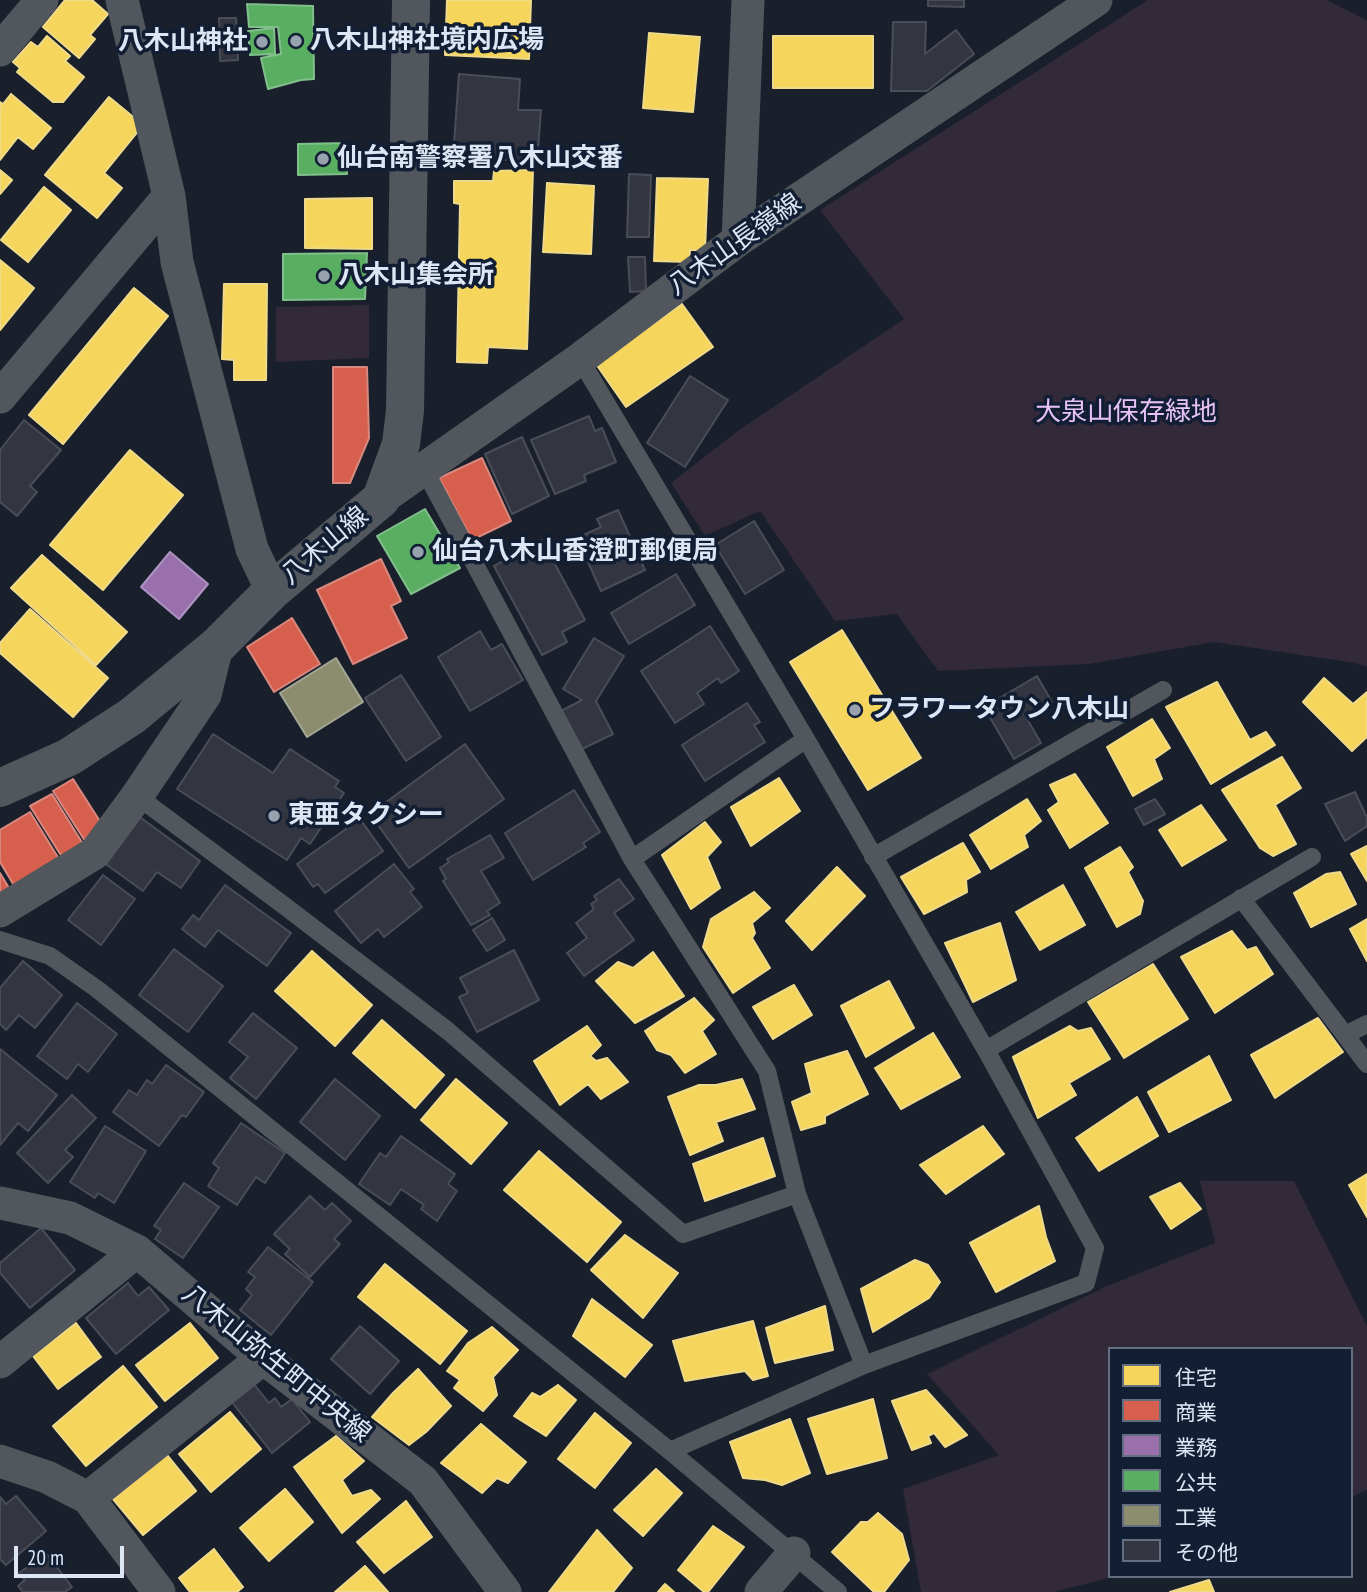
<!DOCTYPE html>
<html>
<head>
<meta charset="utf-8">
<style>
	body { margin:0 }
	#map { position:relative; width:1367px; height:1592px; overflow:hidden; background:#19202b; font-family:"PT Sans Narrow","Noto Sans JP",sans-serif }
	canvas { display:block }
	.legend { position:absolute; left:1108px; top:1347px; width:245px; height:231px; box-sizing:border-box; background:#111e33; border:2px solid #636e81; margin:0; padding:9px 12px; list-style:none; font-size:21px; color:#dde6f5 }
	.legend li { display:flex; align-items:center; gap:14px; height:35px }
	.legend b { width:35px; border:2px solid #636e81 }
	.scale { position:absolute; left:14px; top:1546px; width:110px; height:32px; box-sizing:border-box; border:4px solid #dde6f5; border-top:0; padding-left:9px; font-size:21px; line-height:24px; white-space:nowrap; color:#dde6f5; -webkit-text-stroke:5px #111e33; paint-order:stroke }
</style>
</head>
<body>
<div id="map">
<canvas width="1367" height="1592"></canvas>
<ul class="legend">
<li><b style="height:19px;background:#f6d55c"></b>住宅</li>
<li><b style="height:19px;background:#d6604d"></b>商業</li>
<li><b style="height:19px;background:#9970ab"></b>業務</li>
<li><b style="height:19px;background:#5aae61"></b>公共</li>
<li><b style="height:19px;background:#8c8c6e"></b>工業</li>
<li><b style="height:19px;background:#333640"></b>その他</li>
</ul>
<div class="scale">20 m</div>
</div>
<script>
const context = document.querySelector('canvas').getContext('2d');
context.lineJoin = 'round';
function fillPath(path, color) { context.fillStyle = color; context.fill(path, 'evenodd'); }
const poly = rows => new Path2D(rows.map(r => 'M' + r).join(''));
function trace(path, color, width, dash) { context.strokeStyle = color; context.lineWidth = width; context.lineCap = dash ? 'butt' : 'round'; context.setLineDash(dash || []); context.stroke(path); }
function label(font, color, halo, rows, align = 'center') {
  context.font = font + ' "PT Sans Narrow","Noto Sans JP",sans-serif'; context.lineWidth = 7; context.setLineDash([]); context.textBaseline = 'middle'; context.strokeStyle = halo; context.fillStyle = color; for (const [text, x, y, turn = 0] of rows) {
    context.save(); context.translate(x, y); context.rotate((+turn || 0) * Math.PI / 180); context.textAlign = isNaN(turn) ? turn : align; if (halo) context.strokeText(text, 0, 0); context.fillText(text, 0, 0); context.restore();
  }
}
const green = poly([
	[1148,0,1327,0,1367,20,1367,667,1356,663,1214,642,1089,664,938,671,897,614,835,621,760,511,705,536,671,483,739,430,904,319,820,210],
	[369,305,369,358,276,362,276,307],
	[1200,1181,1294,1181,1367,1326,1367,1490,1351,1497,1351,1349,1110,1349,1110,1576,1116,1576,1054,1592,921,1592,903,1489,999,1455,927,1374,1107,1286,1215,1243]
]);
const homes = poly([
	[65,0,92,0,108,14,90,35,95,39,79,58,43,27,65,0],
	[447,0,531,0,529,59,445,55,447,0],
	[649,33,700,37,693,112,643,108,649,33],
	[47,36,70,56,65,61,84,77,63,102,53,102,17,72,20,68,13,62,31,42,38,47,47,36],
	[773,36,873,36,873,88,773,88,773,36],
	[11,94,51,128,33,149,18,137,0,160,0,102,3,104,11,94],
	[109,97,143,125,104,173,122,188,97,218,45,175,109,97],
	[0,170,12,180,0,194,0,170],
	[533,170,527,349,488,347,487,363,457,362,460,204,454,203,454,181,493,181,494,171,533,170],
	[657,178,708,179,705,250,690,250,689,262,654,261,657,178],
	[547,183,594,186,591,254,543,252,547,183],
	[44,187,71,210,28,262,1,240,44,187],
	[372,198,372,249,305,248,305,199,372,198],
	[0,260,34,288,0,330,0,260],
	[224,284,267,284,266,380,234,380,234,360,222,359,224,284],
	[134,288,168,316,63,444,29,415,134,288],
	[682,304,713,347,626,407,596,364,682,304],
	[130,450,183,495,103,590,50,545,130,450],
	[42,555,127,632,96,665,11,588,42,555],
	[30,609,108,678,73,717,0,653,0,643,30,609],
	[842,630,921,758,868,790,790,662,842,630],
	[1324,678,1353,704,1367,692,1367,737,1352,751,1303,702,1324,678],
	[1217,682,1250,740,1266,732,1275,745,1211,784,1166,707,1217,682],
	[1152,719,1170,748,1154,759,1162,779,1133,796,1107,747,1152,719],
	[1282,757,1301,788,1275,805,1296,844,1273,856,1260,848,1222,790,1282,757],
	[1075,774,1108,823,1070,848,1048,810,1059,802,1050,785,1075,774],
	[779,778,800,811,751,846,731,807,779,778],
	[1027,799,1041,821,1024,835,1028,847,991,869,970,835,1027,799],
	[1201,805,1226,840,1182,866,1159,830,1201,805],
	[705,822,721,842,707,857,720,888,691,909,662,855,705,822],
	[963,843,980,872,966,880,967,892,924,914,901,877,963,843],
	[1367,846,1367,881,1351,854,1367,846],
	[1120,847,1133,867,1128,872,1143,901,1140,914,1117,927,1085,868,1120,847],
	[837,867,865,896,812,950,786,921,837,867],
	[1340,872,1356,904,1311,927,1294,893,1326,874,1340,872],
	[1063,885,1085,925,1040,950,1016,912,1063,885],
	[754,892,770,908,752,923,755,933,752,938,770,968,733,993,703,947,711,919,754,892],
	[1367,919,1367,961,1350,929,1367,919],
	[1000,923,1016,980,973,1002,945,943,1000,923],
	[1232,931,1247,950,1256,947,1273,974,1215,1013,1181,957,1232,931],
	[312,951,372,1005,335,1046,275,991,312,951],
	[653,952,684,996,635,1023,596,981,618,962,633,968,653,952],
	[1153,964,1188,1019,1124,1058,1088,1002,1153,964],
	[889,981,914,1028,866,1057,841,1006,889,981],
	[794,985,812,1015,773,1039,753,1007,794,985],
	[694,998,714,1020,702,1031,716,1054,685,1073,671,1055,657,1050,645,1031,694,998],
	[1318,1018,1343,1052,1275,1098,1251,1055,1318,1018],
	[382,1020,444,1075,415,1108,353,1053,382,1020],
	[587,1026,601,1045,590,1056,596,1061,607,1058,628,1082,601,1099,588,1084,560,1105,534,1061,587,1026],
	[1070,1026,1078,1031,1091,1028,1110,1059,1069,1083,1076,1095,1038,1118,1013,1057,1070,1026],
	[933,1033,960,1077,901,1109,875,1068,933,1033],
	[847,1051,868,1094,825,1116,825,1123,801,1130,792,1102,812,1093,805,1064,847,1051],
	[1209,1056,1231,1100,1169,1132,1148,1092,1209,1056],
	[456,1079,507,1123,471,1164,421,1120,456,1079],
	[742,1079,755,1109,716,1122,723,1141,690,1155,668,1097,699,1085,716,1085,742,1079],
	[1137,1097,1158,1136,1099,1171,1076,1138,1137,1097],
	[983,1126,1004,1154,946,1194,920,1165,983,1126],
	[763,1138,775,1176,705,1201,693,1164,763,1138],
	[539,1151,621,1222,587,1262,504,1190,539,1151],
	[1367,1174,1367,1217,1349,1185,1367,1174],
	[1180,1183,1201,1209,1171,1229,1150,1197,1180,1183],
	[1039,1206,1046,1237,1055,1261,996,1292,970,1243,1039,1206],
	[625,1235,678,1273,643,1318,591,1270,625,1235],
	[915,1260,928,1265,940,1282,929,1298,873,1332,861,1289,915,1260],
	[385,1264,467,1331,440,1364,358,1297,385,1264],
	[592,1299,652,1345,625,1377,573,1336,592,1299],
	[825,1306,833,1350,775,1363,766,1328,825,1306],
	[753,1321,768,1376,753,1380,745,1371,685,1381,673,1341,753,1321],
	[76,1323,101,1357,58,1389,33,1356,76,1323],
	[190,1323,218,1358,165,1401,136,1365,190,1323],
	[492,1327,518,1350,493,1377,497,1395,483,1411,454,1388,460,1380,447,1371,468,1343,492,1327],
	[123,1366,157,1407,86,1466,53,1426,123,1366],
	[418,1369,451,1406,426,1432,409,1445,372,1417,393,1393,418,1369],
	[558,1385,576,1400,546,1436,514,1416,532,1393,540,1397,558,1385],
	[926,1390,967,1435,945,1447,934,1433,928,1436,931,1443,912,1450,892,1401,926,1390],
	[873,1399,887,1458,827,1474,808,1419,873,1399],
	[230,1412,261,1449,211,1492,179,1454,230,1412],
	[595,1413,631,1443,595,1488,558,1459,595,1413],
	[790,1419,810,1473,782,1485,765,1480,743,1478,730,1442,790,1419],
	[481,1424,526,1462,508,1483,497,1478,482,1493,441,1463,481,1424],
	[336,1436,364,1461,342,1480,352,1496,371,1490,380,1499,342,1533,294,1467,336,1436],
	[167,1455,196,1491,143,1535,113,1499,167,1455],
	[656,1469,682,1493,643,1536,614,1510,656,1469],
	[285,1489,313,1522,269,1561,240,1528,285,1489],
	[406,1501,432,1537,384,1573,357,1542,406,1501],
	[878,1513,902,1534,909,1560,884,1592,874,1592,832,1552,861,1522,868,1522,878,1513],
	[713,1526,744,1547,708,1592,704,1592,678,1570,713,1526],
	[597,1530,632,1568,613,1592,549,1592,597,1530],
	[214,1549,243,1587,237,1592,190,1592,179,1578,214,1549],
	[365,1566,388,1592,335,1592,365,1566],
	[1209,1580,1214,1592,1170,1592,1209,1580],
	[665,1584,674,1592,658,1592,665,1584]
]);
const shops = poly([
	[333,367,367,367,369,438,350,483,333,483,333,367],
	[482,458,511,521,472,540,439,478,482,458],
	[381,559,401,601,391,606,407,638,353,664,317,590,381,559],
	[292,618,320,664,274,692,247,647,292,618],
	[73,779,103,826,87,844,53,791,73,779],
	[52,794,83,844,62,857,30,806,52,794],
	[30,812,59,859,15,887,0,862,0,830,30,812],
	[0,873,9,888,0,894,0,873]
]);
const offices = poly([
	[170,552,208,584,179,619,141,587,170,552]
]);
const public = poly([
	[247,4,313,6,314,79,301,80,268,89,261,58,281,54,278,27,249,27,247,4],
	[274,28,275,54,250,55,248,31,274,28],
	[346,143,347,174,298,175,298,144,346,143],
	[367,253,365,299,283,300,283,254,367,253],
	[425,509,460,568,411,594,377,536,425,509]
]);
const industry = poly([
	[336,658,363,702,307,737,280,693,336,658]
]);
const building = poly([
	[928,0,964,0,964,7,928,6,928,0],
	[219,18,236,18,238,60,220,61,219,18],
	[893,22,926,22,925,54,956,30,974,54,927,91,891,91,893,22],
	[459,74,520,79,518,110,541,110,537,161,453,158,459,74],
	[629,174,651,175,649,237,627,237,629,174],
	[628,257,645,257,646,291,630,292,628,257],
	[690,376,728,400,685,467,647,443,690,376],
	[589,416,595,431,602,428,616,462,584,475,586,481,555,494,531,440,589,416],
	[24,420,61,450,30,486,37,492,17,516,0,502,0,450,24,420],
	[522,437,549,496,512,514,485,454,522,437],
	[618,510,645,570,601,591,577,538,601,527,597,519,618,510],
	[754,521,784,570,745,594,715,545,754,521],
	[542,540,585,620,562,632,567,642,542,655,494,566,542,540],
	[676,574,695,605,629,644,611,613,676,574],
	[710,626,739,671,721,683,718,678,697,693,704,704,675,723,641,671,710,626],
	[480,631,491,650,502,644,523,680,470,711,438,657,480,631],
	[594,638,624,656,596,701,613,734,580,750,561,711,582,700,563,689,594,638],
	[401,675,441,737,406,761,365,698,401,675],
	[1037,676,1052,702,1026,717,1041,743,1014,759,984,707,1037,676],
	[747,703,760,722,754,725,765,742,705,781,682,745,747,703],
	[213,734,273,773,290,749,339,781,335,787,344,793,310,844,301,838,287,860,177,789,213,734],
	[465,744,504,799,409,868,370,814,465,744],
	[574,790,600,832,583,843,586,847,533,880,505,833,574,790],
	[1355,792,1367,818,1367,826,1345,841,1325,804,1355,792],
	[1155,799,1165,814,1144,825,1135,809,1155,799],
	[137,815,200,861,181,888,157,872,143,891,103,862,137,815],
	[360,819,383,851,325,893,318,884,313,887,297,864,360,819],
	[490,835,504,858,481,871,500,903,487,911,490,915,471,925,443,881,446,879,440,868,449,862,447,859,490,835],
	[394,864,414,889,410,892,422,907,384,937,378,929,361,943,335,911,394,864],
	[103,875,135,899,101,945,68,920,103,875],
	[619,879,634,899,614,913,634,940,584,976,567,953,587,938,576,923,594,909,591,904,597,900,594,896,619,879],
	[225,885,291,933,267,966,218,930,205,947,182,929,193,915,199,920,225,885],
	[492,918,505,940,487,951,473,930,492,918],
	[174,949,223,986,188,1032,139,995,174,949],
	[514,950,539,1000,477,1032,459,997,468,993,460,978,514,950],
	[23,961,62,995,35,1028,19,1015,6,1030,0,1024,0,988,23,961],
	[77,1003,117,1034,88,1072,78,1064,67,1079,37,1056,77,1003],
	[253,1013,297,1048,256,1099,230,1078,248,1057,229,1042,253,1013],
	[0,1049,57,1095,28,1131,18,1123,0,1145,0,1049],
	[166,1065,204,1092,186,1117,182,1115,159,1146,113,1112,129,1090,137,1095,147,1080,152,1084,166,1065],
	[335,1079,380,1116,345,1160,300,1122,335,1079],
	[72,1095,96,1118,65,1150,73,1157,48,1183,17,1153,72,1095],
	[241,1123,285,1153,265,1183,256,1177,237,1205,208,1186,219,1168,213,1163,241,1123],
	[105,1126,146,1151,114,1203,98,1193,95,1198,70,1182,105,1126],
	[401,1136,455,1174,448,1184,457,1191,437,1221,421,1209,424,1205,401,1189,390,1205,359,1184,380,1153,386,1157,401,1136],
	[184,1183,219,1207,183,1258,155,1239,161,1230,154,1226,184,1183],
	[310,1196,325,1210,332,1203,351,1221,334,1239,340,1244,310,1277,285,1254,290,1249,274,1234,310,1196],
	[41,1228,75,1270,30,1308,0,1273,0,1263,41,1228],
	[268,1247,313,1282,271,1335,240,1310,252,1295,246,1289,255,1277,248,1272,268,1247],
	[128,1283,138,1296,149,1287,169,1310,116,1354,86,1318,128,1283],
	[360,1326,399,1361,370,1394,331,1359,360,1326],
	[253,1383,269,1403,275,1398,281,1407,292,1399,310,1422,272,1453,231,1401,253,1383],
	[16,1496,46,1531,6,1565,0,1559,0,1497,6,1504,16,1496],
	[46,1553,72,1587,65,1592,23,1592,18,1586,25,1580,19,1573,46,1553]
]);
const service = poly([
	[580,359,806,739,986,1050,1095,1248,1086,1283,864,1365,670,1451],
	[424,469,632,859,767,1071,797,1194,864,1365],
	[137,796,286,907,448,1031,683,1234,797,1194],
	[873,857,1163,690],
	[632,859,806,739],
	[1241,898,1367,1064],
	[0,940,50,956,97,989,670,1451,838,1592],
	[1345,1035,1367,1024],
	[986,1050,1312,857]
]);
const minor = poly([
	[122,0,169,196,177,262,252,549,272,591],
	[0,50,42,0],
	[738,240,748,0],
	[0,397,169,196],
	[381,499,580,359,738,240,1096,0],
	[0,911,95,853,137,796,205,695,217,646],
	[0,1203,70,1218,137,1251,263,1358,423,1481,505,1592],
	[0,1362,137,1251],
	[0,1461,47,1477,88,1498,159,1592],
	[88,1498,263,1358],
	[761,1592,794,1553]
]);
const tertiary = poly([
	[0,788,69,757,132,716,217,646,272,591,381,499,401,444,405,411,411,0]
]);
const markers = [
	[296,41,7,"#98a1ae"],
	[262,42,7,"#98a1ae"],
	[323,159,7,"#98a1ae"],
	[324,276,7,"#98a1ae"],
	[418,552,7,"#98a1ae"],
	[855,710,7,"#98a1ae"],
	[274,816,7,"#98a1ae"]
];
const poiNames = [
	["八木山神社境内広場",310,41],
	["八木山神社",248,42,"right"],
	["仙台南警察署八木山交番",337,159],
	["八木山集会所",338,276],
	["仙台八木山香澄町郵便局",432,552],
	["フラワータウン八木山",869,710],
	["東亜タクシー",288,816]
];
const streetNames = [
	["八木山長嶺線",735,245,-35],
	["八木山線",325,546,-40],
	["八木山弥生町中央線",276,1364,39]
];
const parkNames = [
	["大泉山保存緑地",1126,413]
];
fillPath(green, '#322939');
fillPath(homes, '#f6d55c');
trace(homes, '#eeda8a', 2);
fillPath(shops, '#d6604d');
trace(shops, '#d8887f', 2);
fillPath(offices, '#9970ab');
trace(offices, '#ad93c1', 2);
fillPath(public, '#5aae61');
trace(public, '#81bf8d', 2);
fillPath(industry, '#8c8c6e');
trace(industry, '#a4a796', 2);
fillPath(building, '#333640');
trace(building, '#4a4d57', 2);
trace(service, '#51575c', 18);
trace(minor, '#51575c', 33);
trace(tertiary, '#51575c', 38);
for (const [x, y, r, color] of markers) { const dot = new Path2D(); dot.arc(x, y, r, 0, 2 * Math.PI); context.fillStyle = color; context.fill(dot); trace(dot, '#111e33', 2.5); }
label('bold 26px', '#dde6f5', '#111e33', poiNames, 'left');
label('26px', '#dde6f5', '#111e33', streetNames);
label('26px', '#e7c2f6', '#111e33', parkNames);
</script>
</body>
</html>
